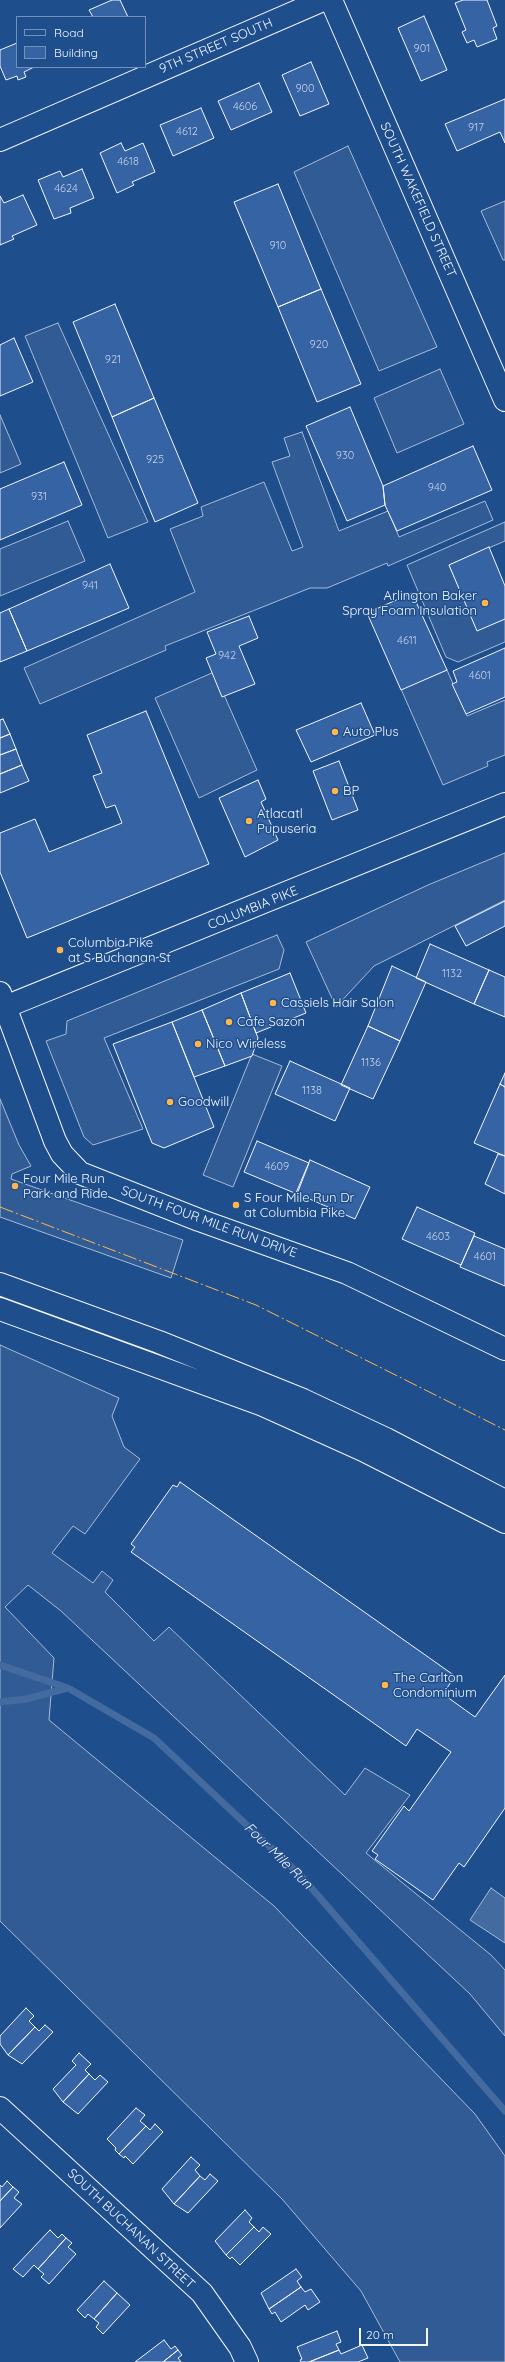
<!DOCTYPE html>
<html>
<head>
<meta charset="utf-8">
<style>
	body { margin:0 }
	#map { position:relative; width:505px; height:2362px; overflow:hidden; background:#1f4e8c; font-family:Quicksand,sans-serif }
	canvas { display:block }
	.legend { position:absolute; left:16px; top:16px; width:130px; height:52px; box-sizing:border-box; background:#1f4e8c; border:1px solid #7391ba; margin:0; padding:5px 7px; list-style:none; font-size:12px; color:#f2f6ff }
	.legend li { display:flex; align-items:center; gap:8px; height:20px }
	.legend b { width:20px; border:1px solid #7391ba }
	.scale { position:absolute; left:359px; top:2328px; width:69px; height:18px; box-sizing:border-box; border:2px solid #f2f6ff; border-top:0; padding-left:5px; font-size:12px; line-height:14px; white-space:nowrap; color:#f2f6ff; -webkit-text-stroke:3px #1f4e8c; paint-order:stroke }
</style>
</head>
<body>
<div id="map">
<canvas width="505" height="2362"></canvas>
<ul class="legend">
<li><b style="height:5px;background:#1f4e8c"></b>Road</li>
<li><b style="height:11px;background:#3563a3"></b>Building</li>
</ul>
<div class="scale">20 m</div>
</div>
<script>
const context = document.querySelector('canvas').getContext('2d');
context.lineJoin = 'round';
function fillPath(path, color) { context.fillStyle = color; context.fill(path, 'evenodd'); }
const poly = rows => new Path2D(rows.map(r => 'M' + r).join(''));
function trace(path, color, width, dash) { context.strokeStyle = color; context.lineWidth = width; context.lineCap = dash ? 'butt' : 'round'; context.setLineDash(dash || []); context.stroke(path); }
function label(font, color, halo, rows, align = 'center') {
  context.font = font + ' Quicksand,sans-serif'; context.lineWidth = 3; context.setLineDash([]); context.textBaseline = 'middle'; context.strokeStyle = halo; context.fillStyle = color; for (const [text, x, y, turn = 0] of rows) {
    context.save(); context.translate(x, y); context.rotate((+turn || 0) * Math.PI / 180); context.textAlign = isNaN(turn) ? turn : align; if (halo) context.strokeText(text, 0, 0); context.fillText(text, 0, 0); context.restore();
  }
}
const built = poly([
	[348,146,437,347,379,371,294,172,348,146],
	[505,201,505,260,503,260,481,211,505,201],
	[58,323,148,522,108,538,25,336,58,323],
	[440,369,464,424,397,453,374,398,440,369],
	[0,415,21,464,0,473,0,415],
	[302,432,339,531,388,511,399,537,485,501,493,520,388,566,387,563,327,588,310,588,165,646,166,650,40,704,24,668,195,592,170,529,203,516,201,507,264,482,292,551,303,547,272,462,290,456,284,438,302,432],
	[68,521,85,561,0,596,0,549,68,521],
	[505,522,505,541,449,565,477,630,505,619,505,642,458,662,446,657,407,565,505,522],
	[447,670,467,716,505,700,505,755,487,762,488,766,443,785,401,689,447,670],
	[214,672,257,770,199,798,155,698,214,672],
	[505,853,505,900,374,966,336,1007,306,942,428,885,505,853],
	[277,935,284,950,279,969,104,1038,143,1129,93,1145,84,1137,46,1041,66,1034,67,1021,277,935],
	[252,1054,282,1066,233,1187,203,1175,252,1054],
	[0,1099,19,1145,31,1166,12,1174,11,1179,183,1240,171,1278,0,1217,0,1099],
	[0,1345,119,1398,112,1416,124,1447,140,1459,85,1534,73,1526,52,1553,93,1583,102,1571,113,1580,105,1592,154,1641,169,1627,345,1795,365,1768,410,1795,366,1853,491,1955,505,1970,505,2036,470,1994,61,1611,28,1585,5,1607,54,1658,49,1720,274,1906,475,2114,505,2156,505,2362,400,2362,361,2291,282,2199,0,1921,0,1345]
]);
const water = poly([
	[491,1888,505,1898,505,1943,470,1920,491,1888]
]);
const stream = poly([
	[0,1665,68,1688,154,1738,301,1876,505,2111],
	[0,1702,26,1699,68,1688]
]);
const building = poly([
	[112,0,120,0,128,17,93,17,89,10,112,0],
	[463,0,487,0,497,26,493,28,497,39,477,47,474,40,467,43,462,32,466,30,455,3,463,0],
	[424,16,447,70,421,81,398,28,424,16],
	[17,43,17,67,34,67,24,72,26,77,18,80,17,76,6,80,0,66,0,50,17,43],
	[311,62,329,104,300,116,282,75,311,62],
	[259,83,272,112,231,130,218,101,259,83],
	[505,99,505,143,500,132,457,151,445,124,505,99],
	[201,108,214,138,173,156,160,125,201,108],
	[121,143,125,151,143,143,155,172,132,182,134,185,117,193,100,153,121,143],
	[82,169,94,198,70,208,71,213,54,219,38,180,60,171,63,177,82,169],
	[278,184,321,289,278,307,234,202,278,184],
	[23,195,37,225,12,236,14,239,0,245,0,196,4,203,23,195],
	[321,289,361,384,317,402,278,307,321,289],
	[115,304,154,398,112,417,73,322,115,304],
	[14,338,33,382,0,396,0,345,14,338],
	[154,398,198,503,155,522,112,417,154,398],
	[350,407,383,486,385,505,347,521,306,426,350,407],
	[473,446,492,490,397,531,385,505,383,486,473,446],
	[64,462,82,505,0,540,0,489,64,462],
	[489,547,505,586,505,619,477,631,449,565,489,547],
	[110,564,129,608,27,651,9,609,110,564],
	[412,593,447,670,401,690,367,613,412,593],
	[9,609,27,651,0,662,0,613,9,609],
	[249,616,258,638,239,646,255,684,222,697,206,658,216,654,207,632,249,616],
	[505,648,505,697,466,714,452,684,457,682,453,671,505,648],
	[361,703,375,735,311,762,296,730,361,703],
	[146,711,209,864,27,938,0,872,0,833,35,819,49,852,122,823,115,805,106,808,93,776,102,773,87,735,146,711],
	[3,719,10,734,0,738,0,720,3,719],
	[10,734,16,749,0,755,0,738,10,734],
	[16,749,22,765,0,774,0,755,16,749],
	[339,761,358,810,332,820,313,771,339,761],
	[22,765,29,781,0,793,0,774,22,765],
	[258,780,266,799,261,802,278,840,245,857,219,798,258,780],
	[505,901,505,926,466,946,455,926,505,901],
	[430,944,489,970,474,1004,416,978,430,944],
	[392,966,426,982,400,1041,368,1026,392,966],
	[489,970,505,977,505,1017,474,1004,489,970],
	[290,973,306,1013,256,1033,241,993,290,973],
	[241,993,258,1038,252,1056,225,1066,202,1010,241,993],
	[202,1010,225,1066,194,1077,172,1022,202,1010],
	[172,1022,214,1127,164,1148,152,1143,113,1044,172,1022],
	[368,1026,400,1041,373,1099,341,1085,368,1026],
	[290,1061,350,1088,335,1121,275,1094,290,1061],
	[505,1073,505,1087,500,1084,505,1073],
	[500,1084,505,1087,505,1156,474,1143,500,1084],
	[257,1141,309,1163,297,1194,244,1172,257,1141],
	[498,1154,505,1156,505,1194,485,1184,498,1154],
	[310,1160,370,1187,355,1219,296,1193,310,1160],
	[417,1207,475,1233,461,1265,402,1239,417,1207],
	[474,1236,505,1249,505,1286,460,1267,474,1236],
	[180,1482,455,1676,443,1694,475,1717,505,1675,505,1808,464,1867,459,1863,433,1900,375,1859,378,1855,372,1851,404,1806,409,1811,451,1752,417,1729,406,1746,131,1552,135,1547,131,1544,173,1485,177,1487,180,1482],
	[26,2008,34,2016,29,2021,35,2027,8,2055,0,2044,0,2036,26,2008],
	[45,2025,53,2032,22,2064,8,2055,35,2027,39,2031,45,2025],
	[79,2053,91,2064,85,2070,89,2074,63,2102,53,2089,76,2065,72,2061,79,2053],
	[89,2074,95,2080,100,2075,108,2082,78,2114,63,2102,89,2074],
	[136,2108,145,2115,140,2121,146,2126,119,2154,115,2150,116,2148,107,2139,136,2108],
	[155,2124,163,2132,133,2164,125,2156,124,2158,119,2154,146,2126,150,2130,155,2124],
	[191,2157,200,2165,195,2170,200,2176,174,2204,162,2189,191,2157],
	[210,2174,218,2181,188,2213,174,2204,200,2176,205,2180,210,2174],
	[7,2181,13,2187,0,2201,0,2185,2,2187,7,2181],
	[13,2187,19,2192,14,2198,22,2204,0,2228,0,2201,13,2187],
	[245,2210,252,2218,249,2222,254,2227,226,2255,215,2241,245,2210],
	[254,2227,259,2232,263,2227,271,2234,240,2265,232,2257,230,2259,226,2255,254,2227],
	[50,2230,58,2238,62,2234,66,2238,38,2269,34,2265,23,2277,13,2269,50,2230],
	[66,2238,72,2243,68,2247,76,2254,49,2284,41,2277,44,2274,38,2269,66,2238],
	[296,2269,302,2277,297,2281,301,2287,269,2309,261,2293,296,2269],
	[104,2281,117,2293,94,2319,88,2314,85,2318,77,2310,104,2281],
	[301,2287,305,2292,311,2289,320,2302,308,2310,305,2305,281,2322,275,2312,272,2314,269,2309,301,2287],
	[117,2293,130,2305,103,2334,96,2327,99,2323,94,2319,117,2293],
	[337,2331,341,2342,336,2344,339,2350,309,2362,301,2362,300,2360,302,2359,297,2347,337,2331],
	[164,2340,171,2349,175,2346,178,2350,163,2362,135,2362,164,2340],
	[362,2345,368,2358,358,2362,309,2362,339,2350,341,2354,362,2345],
	[178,2350,182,2355,178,2358,181,2362,163,2362,178,2350]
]);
const minor = poly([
	[331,0,505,400],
	[0,140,323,0],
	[0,993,55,1141,62,1154,80,1173,199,1220,347,1273,505,1349],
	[0,2108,202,2293,240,2347,247,2362]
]);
const major = poly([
	[0,1009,505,804],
	[0,1284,159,1342,303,1400,386,1439,505,1501],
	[0,1309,263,1405,363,1450,505,1522]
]);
const power = poly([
	[0,1207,256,1305,505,1430]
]);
const markers = [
	[485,603,4,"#ffb74d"],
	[335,732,4,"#ffb74d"],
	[335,791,4,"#ffb74d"],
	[249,821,4,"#ffb74d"],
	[60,950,4,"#ffb74d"],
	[273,1003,4,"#ffb74d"],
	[229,1022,4,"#ffb74d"],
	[198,1044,4,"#ffb74d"],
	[170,1102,4,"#ffb74d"],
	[15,1186,4,"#ffb74d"],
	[236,1205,4,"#ffb74d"],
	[385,1685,4,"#ffb74d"]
];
const numberNames = [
	["901",422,49],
	["900",305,89],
	["4606",245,107],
	["917",476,128],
	["4612",187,132],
	["4618",128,162],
	["4624",66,189],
	["910",278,246],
	["920",319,345],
	["921",113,360],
	["930",345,456],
	["925",155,460],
	["940",437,488],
	["931",39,497],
	["941",90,586],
	["4611",407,641],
	["942",227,656],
	["4601",480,676],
	["1132",452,974],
	["1136",371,1063],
	["1138",312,1091],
	["4609",277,1167],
	["4603",438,1237],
	["4601",485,1257]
];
const streetNames = [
	["9TH STREET SOUTH",216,46,-23],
	["SOUTH WAKEFIELD STREET",418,200,66],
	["COLUMBIA PIKE",253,908,-22],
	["SOUTH FOUR MILE RUN DRIVE",209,1222,20],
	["SOUTH BUCHANAN STREET",131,2229,43]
];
const poiNames = [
	["Arlington Baker",477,596,"right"],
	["Spray Foam Insulation",477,611,"right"],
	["Auto Plus",343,732],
	["BP",343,791],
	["Atlacatl",257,814],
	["Pupuseria",257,829],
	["Columbia Pike",68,943],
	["at S Buchanan St",68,958],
	["Cassiels Hair Salon",281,1003],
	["Cafe Sazon",237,1022],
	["Nico Wireless",206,1044],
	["Goodwill",178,1102],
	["Four Mile Run",23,1179],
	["Park and Ride",23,1194],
	["S Four Mile Run Dr",244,1198],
	["at Columbia Pike",244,1213],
	["The Carlton",393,1678],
	["Condominium",393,1693]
];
const waterNames = [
	["Four Mile Run",278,1856,44]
];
fillPath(built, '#305b95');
trace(built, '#a8bbd7', 1);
fillPath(water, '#446ba0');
trace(water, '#a8bbd7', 1);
trace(stream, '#446ba0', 7);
fillPath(building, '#3563a3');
trace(building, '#f2f6ff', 1);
trace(minor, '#f2f6ff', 24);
trace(major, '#f2f6ff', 24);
trace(minor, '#1f4e8c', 22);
trace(major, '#1f4e8c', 22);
trace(power, '#ffb74d', 1, [14, 3, 2, 3]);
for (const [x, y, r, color] of markers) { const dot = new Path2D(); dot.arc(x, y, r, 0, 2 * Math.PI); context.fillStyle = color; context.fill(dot); trace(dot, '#1f4e8c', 1.5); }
label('11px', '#c3d1e8', null, numberNames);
label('13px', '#f2f6ff', '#1f4e8c', streetNames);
label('13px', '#f2f6ff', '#1f4e8c', poiNames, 'left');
label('italic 14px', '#f2f6ff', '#1f4e8c', waterNames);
</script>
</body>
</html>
